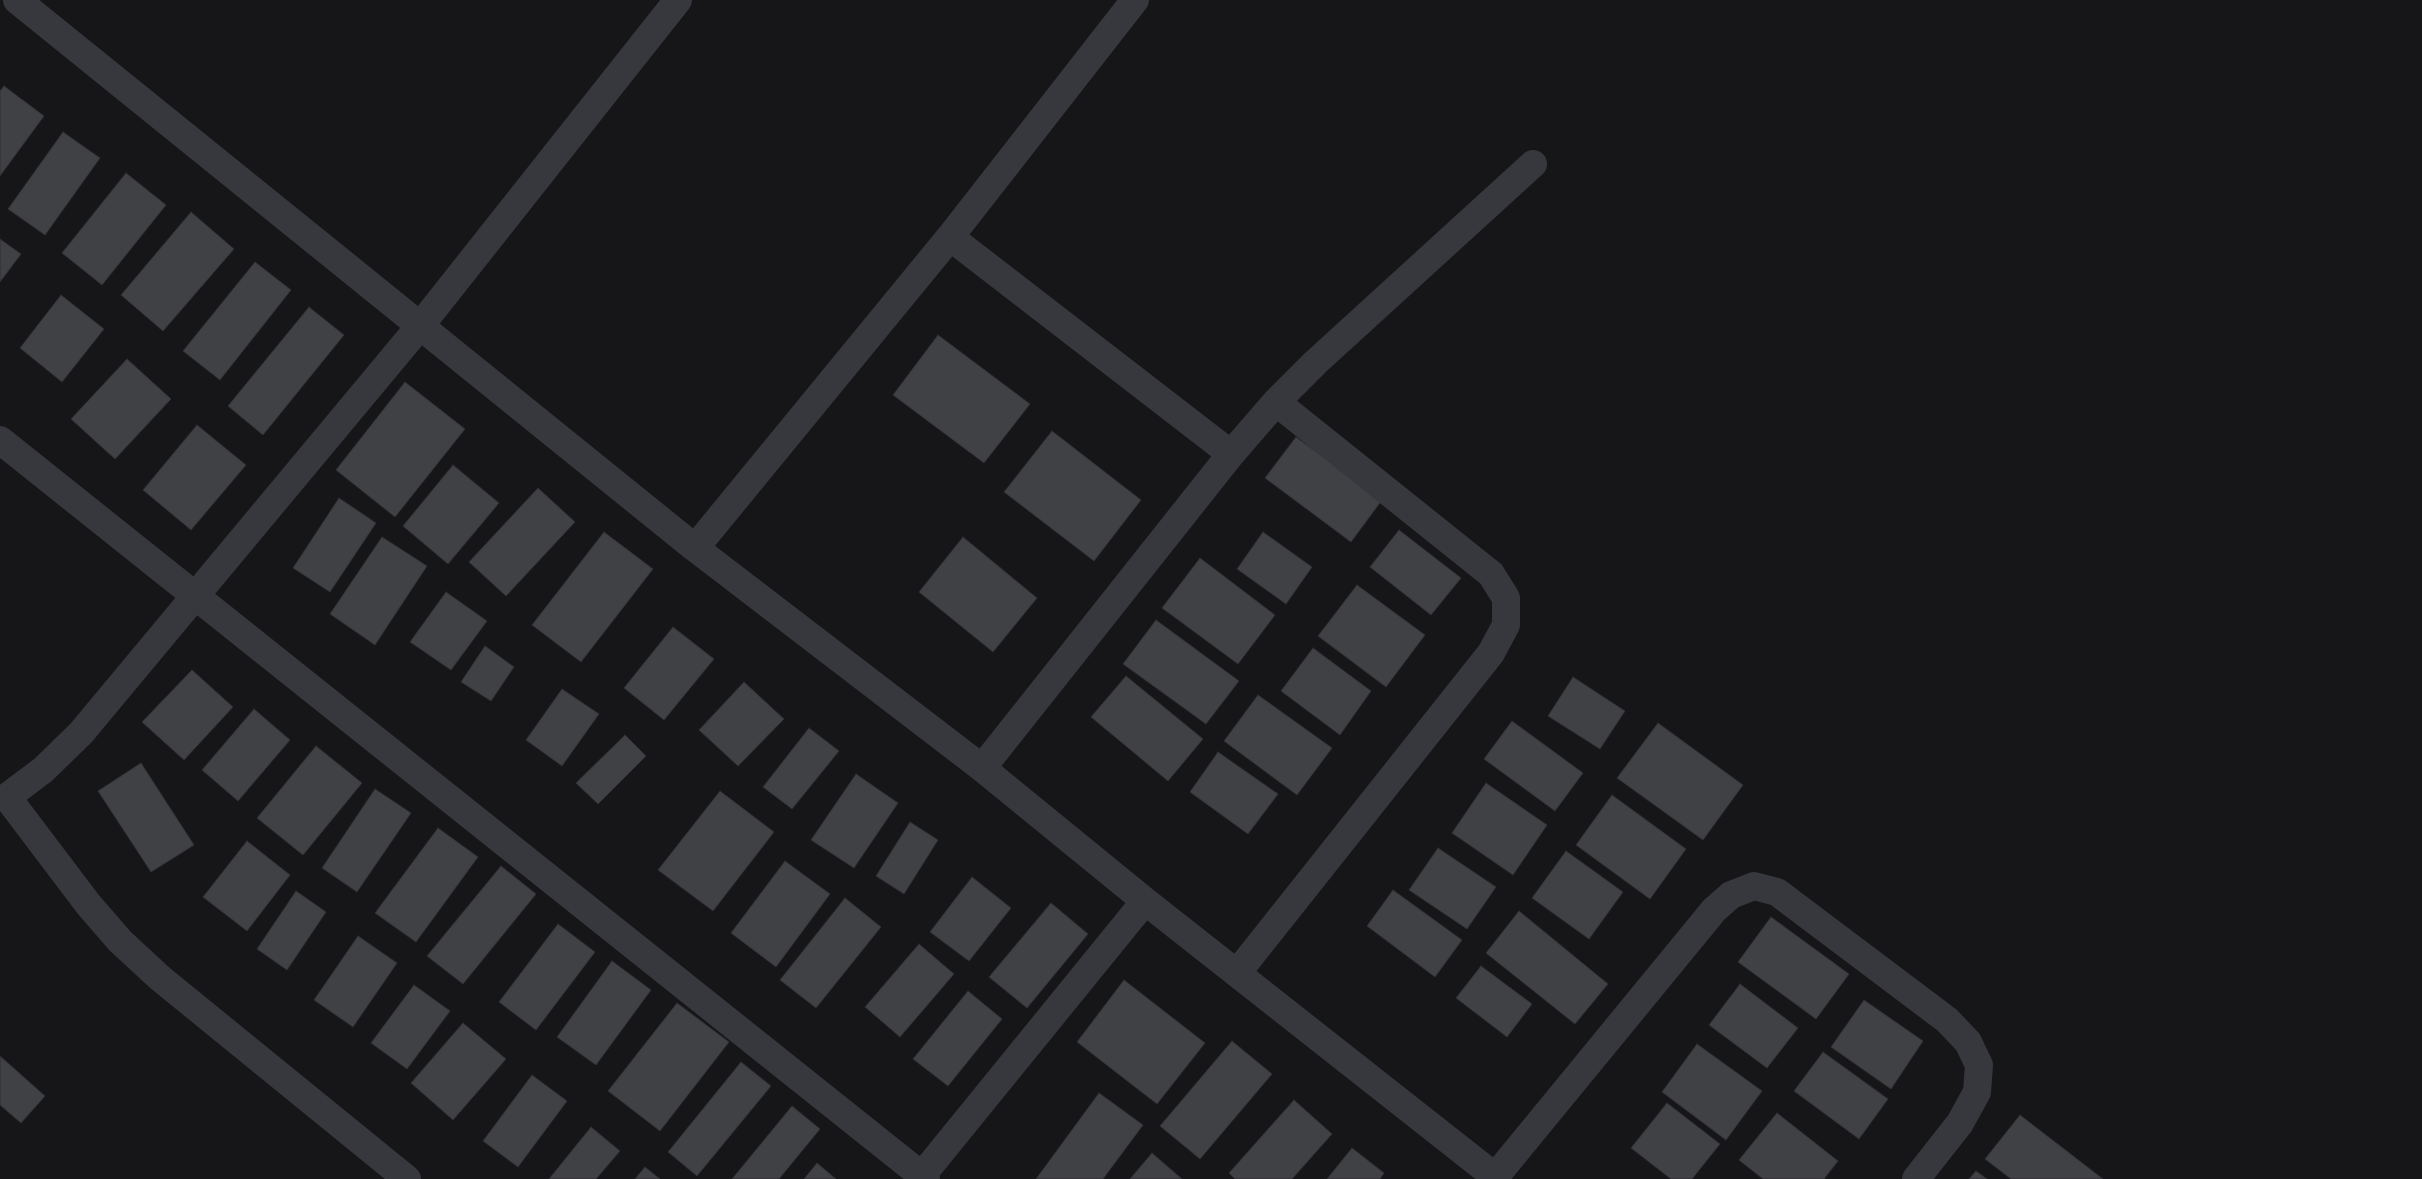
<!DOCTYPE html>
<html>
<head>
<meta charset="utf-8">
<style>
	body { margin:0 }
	canvas { display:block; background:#161618 }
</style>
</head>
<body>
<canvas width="2422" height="1179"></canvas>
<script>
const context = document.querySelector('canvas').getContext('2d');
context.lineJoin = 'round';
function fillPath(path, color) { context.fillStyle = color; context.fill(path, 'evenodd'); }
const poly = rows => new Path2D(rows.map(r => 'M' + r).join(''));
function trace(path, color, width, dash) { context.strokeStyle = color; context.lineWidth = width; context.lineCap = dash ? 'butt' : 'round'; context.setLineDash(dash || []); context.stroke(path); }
const building = poly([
	[4,86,44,116,0,176,0,91,4,86],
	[63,132,100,158,45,235,8,209,63,132],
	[126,173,166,205,102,285,62,253,126,173],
	[191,212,234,249,163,331,121,295,191,212],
	[0,239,21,254,0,282,0,239],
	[255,262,291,290,220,380,183,351,255,262],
	[61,295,104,329,62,382,20,348,61,295],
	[309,307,344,335,263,435,228,406,309,307],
	[938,335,1030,404,984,463,893,395,938,335],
	[127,359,171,399,115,459,71,419,127,359],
	[405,382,465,429,395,517,336,470,405,382],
	[197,425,246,465,191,530,143,490,197,425],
	[1052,431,1141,500,1094,561,1004,492,1052,431],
	[1296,437,1382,500,1351,542,1265,478,1296,437],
	[453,465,499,503,448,564,403,526,453,465],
	[538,488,575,522,506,596,469,562,538,488],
	[339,498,376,523,330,592,293,568,339,498],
	[1399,530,1461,578,1431,615,1370,567,1399,530],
	[604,532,653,569,581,662,532,625,604,532],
	[1263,532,1312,567,1286,604,1237,569,1263,532],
	[382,537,427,566,375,645,330,614,382,537],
	[963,537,1037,598,993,652,919,592,963,537],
	[1200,558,1275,615,1238,664,1162,608,1200,558],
	[1357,585,1425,635,1386,687,1318,636,1357,585],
	[446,592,487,621,451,670,410,642,446,592],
	[1156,620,1239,681,1206,724,1123,664,1156,620],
	[673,627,714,659,664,720,624,688,673,627],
	[485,646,514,667,491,701,461,682,485,646],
	[1313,648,1371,691,1340,735,1281,691,1313,648],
	[192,670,233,707,184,760,142,722,192,670],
	[1126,676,1203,739,1168,781,1091,717,1126,676],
	[1573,677,1625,711,1600,749,1548,716,1573,677],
	[744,682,784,719,738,766,699,730,744,682],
	[562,689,599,714,562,766,526,740,562,689],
	[1258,695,1332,748,1297,795,1224,741,1258,695],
	[254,709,290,740,238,801,202,770,254,709],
	[1512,721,1583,773,1555,811,1484,759,1512,721],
	[1658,723,1743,785,1703,840,1617,778,1658,723],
	[809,728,839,751,792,809,763,787,809,728],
	[625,735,646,756,598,804,576,783,625,735],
	[316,746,362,783,303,855,257,818,316,746],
	[1218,752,1278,794,1248,834,1190,792,1218,752],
	[141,763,194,845,151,872,98,791,141,763],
	[856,774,898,803,854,868,811,840,856,774],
	[1486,783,1547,825,1513,875,1452,833,1486,783],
	[375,789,411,813,357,892,322,868,375,789],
	[720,791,774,832,713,911,658,870,720,791],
	[1612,795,1686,849,1650,899,1576,845,1612,795],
	[910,822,938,840,904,894,876,876,910,822],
	[438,828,478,857,416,942,375,913,438,828],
	[247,841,290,875,247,931,203,897,247,841],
	[1438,848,1496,887,1467,929,1409,890,1438,848],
	[1566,851,1623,892,1589,939,1532,898,1566,851],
	[785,861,830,894,776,967,731,933,785,861],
	[501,866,536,894,463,984,427,956,501,866],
	[972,877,1011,908,969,961,930,932,972,877],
	[1393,890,1462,940,1435,977,1367,926,1393,890],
	[296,891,326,912,287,970,257,949,296,891],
	[845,898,881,927,816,1008,780,980,845,898],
	[1051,903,1088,934,1027,1008,989,977,1051,903],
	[1519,911,1608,984,1575,1024,1486,953,1519,911],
	[1771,917,1849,974,1816,1019,1738,962,1771,917],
	[558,924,595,952,536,1030,499,1002,558,924],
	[358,936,397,963,353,1027,314,1000,358,936],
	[919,944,954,974,900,1037,865,1007,919,944],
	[612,961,651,990,596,1065,557,1037,612,961],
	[1481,966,1532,1004,1507,1037,1456,998,1481,966],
	[1124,980,1205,1043,1157,1104,1077,1042,1124,980],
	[1740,984,1798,1028,1767,1068,1709,1025,1740,984],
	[414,985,450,1011,407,1069,371,1043,414,985],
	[968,991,1002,1019,948,1086,913,1059,968,991],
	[1864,1000,1923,1041,1891,1089,1831,1047,1864,1000],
	[677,1003,729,1042,660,1131,608,1091,677,1003],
	[463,1023,506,1059,453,1120,411,1083,463,1023],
	[1232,1041,1272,1074,1200,1159,1160,1126,1232,1041],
	[1697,1044,1762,1091,1726,1140,1662,1092,1697,1044],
	[1823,1052,1888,1099,1859,1139,1794,1091,1823,1052],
	[0,1056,45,1096,21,1123,0,1105,0,1056],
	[741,1062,771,1086,697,1176,668,1152,741,1062],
	[532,1075,567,1101,518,1167,483,1141,532,1075],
	[1099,1093,1143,1125,1103,1179,1036,1179,1099,1093],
	[1294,1100,1332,1134,1292,1179,1235,1179,1229,1173,1294,1100],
	[1667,1103,1720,1144,1692,1179,1671,1179,1631,1148,1667,1103],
	[792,1106,820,1129,779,1179,732,1179,792,1106],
	[1777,1113,1838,1161,1824,1179,1763,1179,1739,1160,1777,1113],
	[2020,1115,2103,1179,2011,1179,1985,1159,2020,1115],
	[591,1127,620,1151,596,1179,549,1179,591,1127],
	[1352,1148,1384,1173,1380,1179,1327,1179,1352,1148],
	[1152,1153,1182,1179,1130,1179,1152,1153],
	[817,1163,836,1179,804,1179,817,1163],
	[645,1167,660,1179,635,1179,645,1167],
	[1976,1171,1987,1179,1969,1179,1976,1171]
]);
const minor = poly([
	[17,0,695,548,982,768,1145,901,1498,1179],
	[950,237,1231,454],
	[0,440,926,1179],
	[695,548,950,237,1135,0],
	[982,768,1231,454,1276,402,1316,362,1533,164],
	[1237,973,1491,653,1506,625,1506,598,1491,574,1276,402],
	[1495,1177,1714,910,1731,895,1754,886,1777,892,1947,1020,1968,1042,1979,1065,1977,1092,1960,1123,1916,1179],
	[407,1179,160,978,120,941,88,904,7,797,43,770,81,733,420,326,678,0],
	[919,1179,1145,901]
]);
fillPath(building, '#404145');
trace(building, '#303034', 1);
trace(minor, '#37383d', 28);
</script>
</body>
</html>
